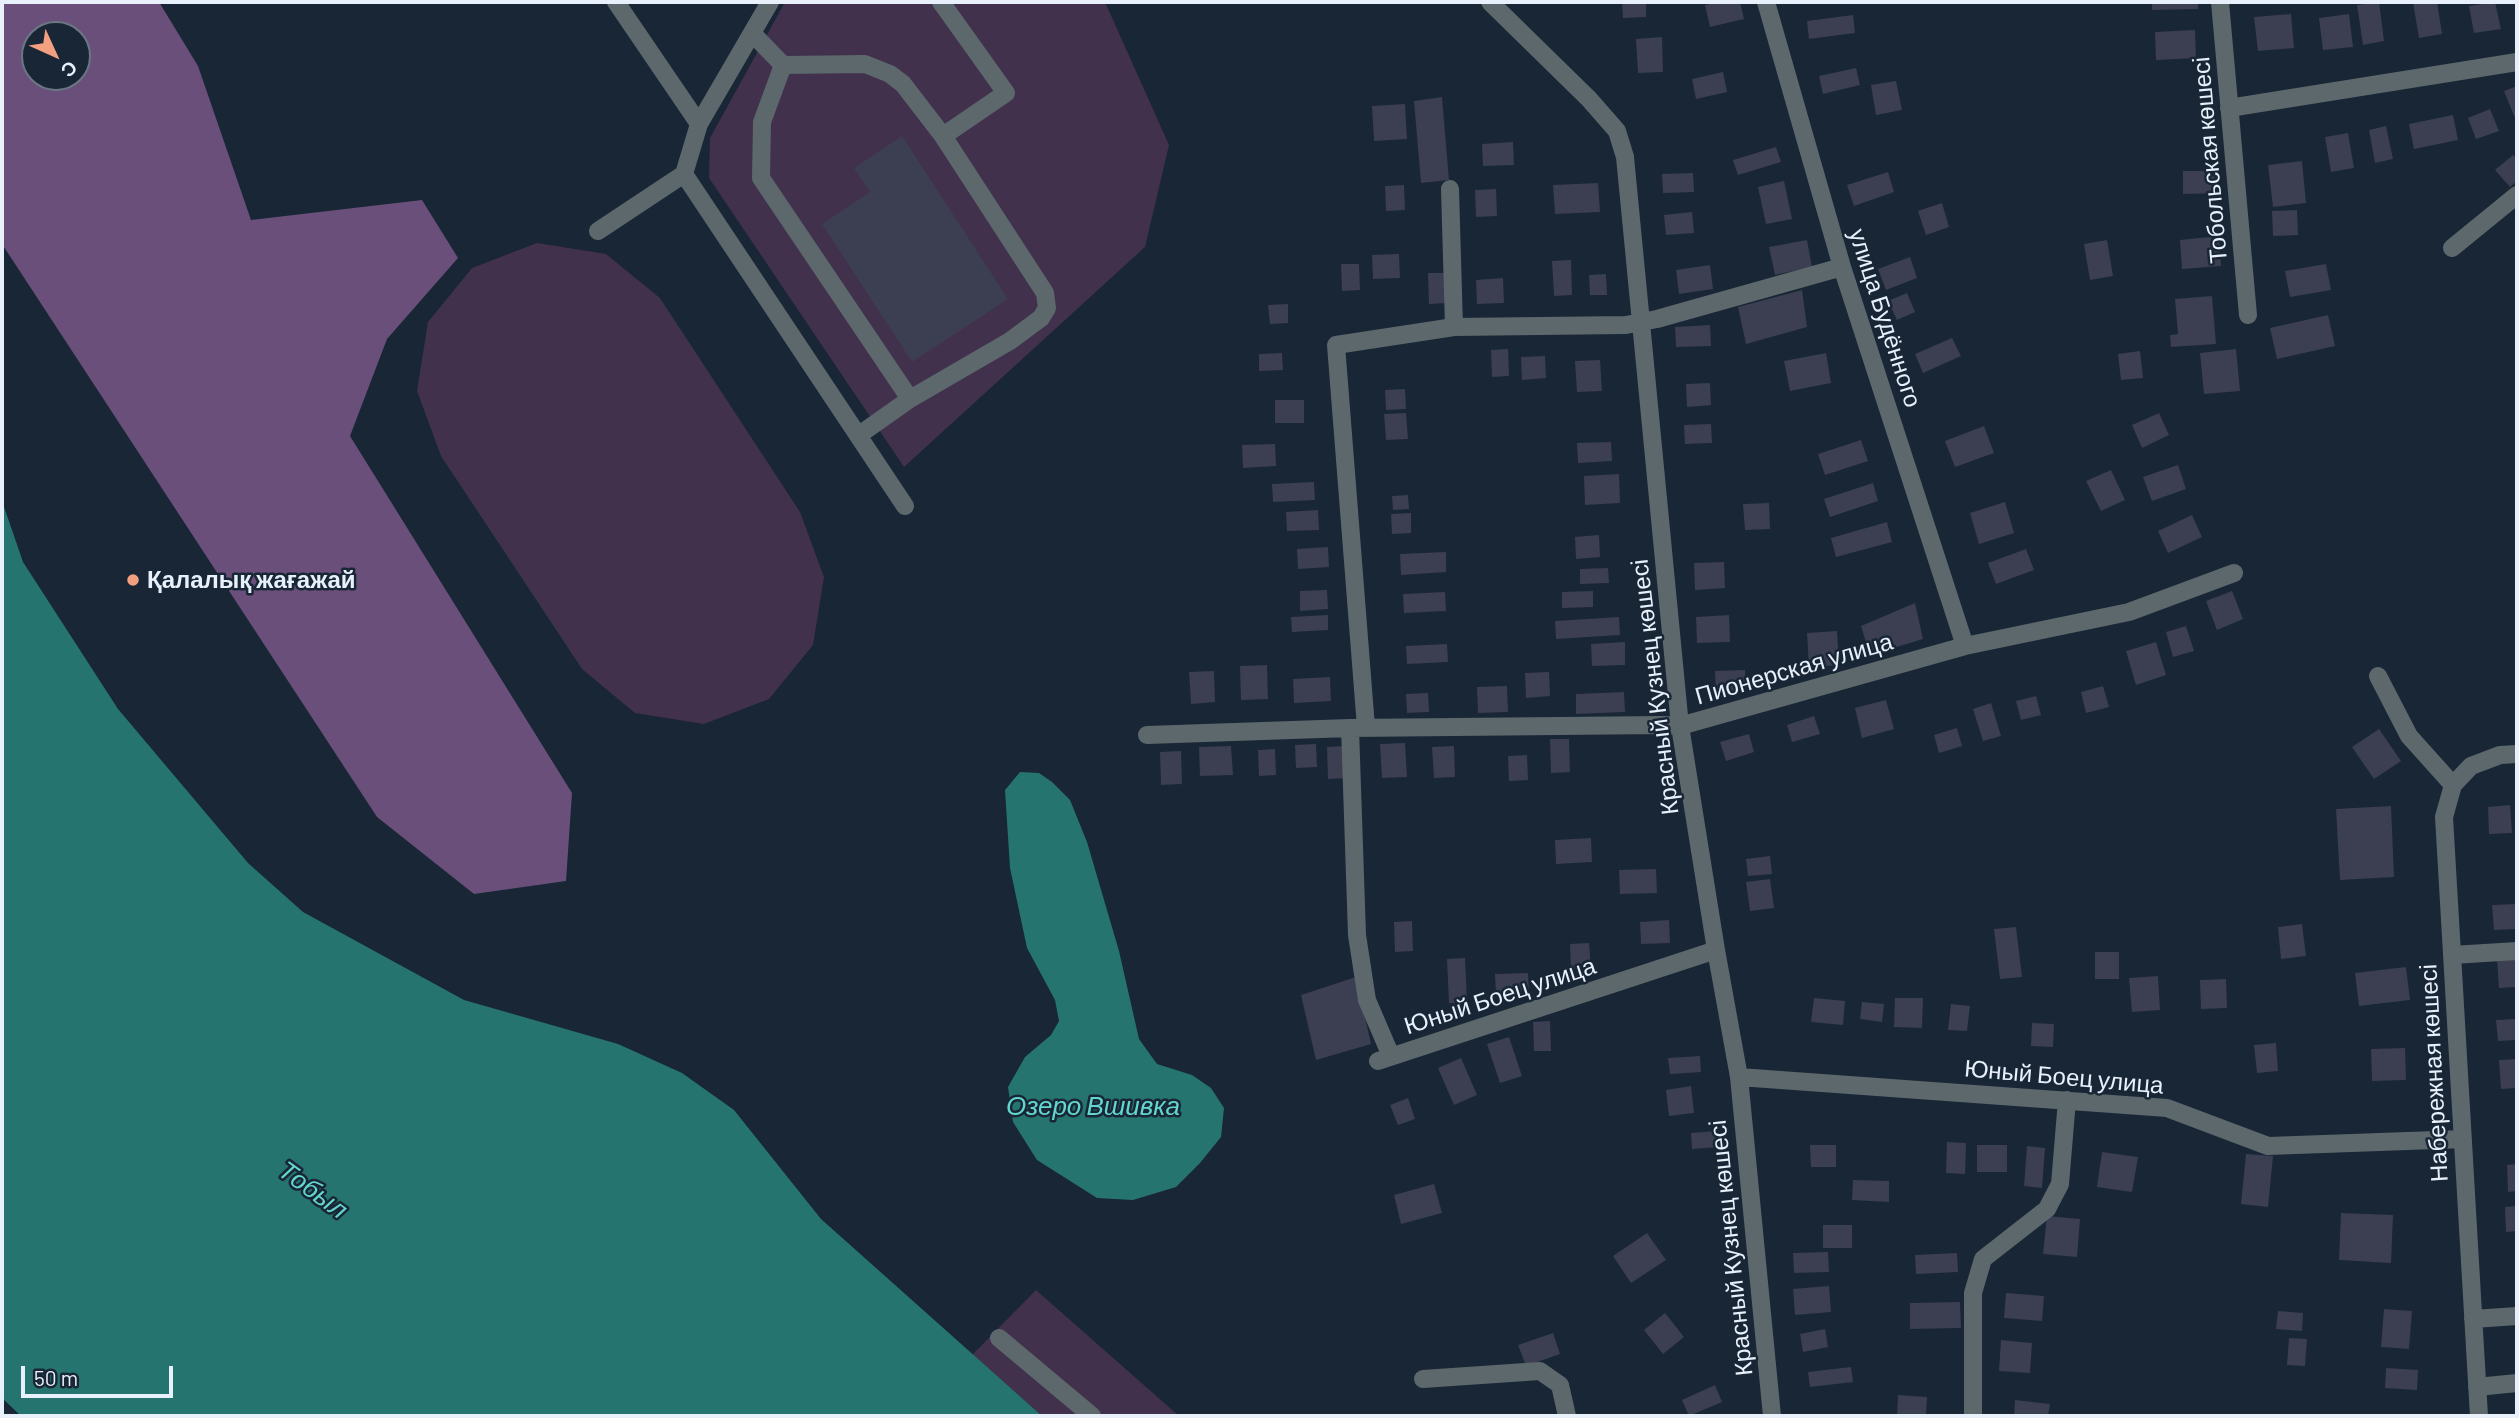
<!DOCTYPE html>
<html>
<head>
<meta charset="utf-8">
<style>
	body { margin:0 }
	#map { position:relative; width:2519px; height:1418px; overflow:hidden; background:#182635; font-family:Barlow,sans-serif }
	canvas { display:block }
	.frame { position:absolute; inset:0; border:4px solid #e7f0fb; pointer-events:none }
	.north { position:absolute; left:21px; top:21px; width:70px; height:70px; box-sizing:border-box; background:#182635; border:2px solid #6b7784; border-radius:50%; rotate:135deg; font-size:19px; font-weight:700; line-height:28px; text-align:center; color:#e7f0fb }
	.north::after { content:''; display:block; margin:auto; width:24px; height:32px; background:#f2a07f; clip-path:polygon(50% 0,100% 100%,50% 72%,0 100%) }
	.scale { position:absolute; left:21px; top:1366px; width:152px; height:32px; box-sizing:border-box; border:4px solid #e7f0fb; border-top:0; padding-left:9px; font-size:21px; line-height:24px; white-space:nowrap; color:#e7f0fb; -webkit-text-stroke:5px #182635; paint-order:stroke }
</style>
</head>
<body>
<div id="map">
<canvas width="2519" height="1418"></canvas>
<div class="frame"></div>
<div class="north">С</div>
<div class="scale">50 m</div>
</div>
<script>
const context = document.querySelector('canvas').getContext('2d');
context.lineJoin = 'round';
function fillPath(path, color) { context.fillStyle = color; context.fill(path, 'evenodd'); }
const poly = rows => new Path2D(rows.map(r => 'M' + r).join(''));
function trace(path, color, width, dash) { context.strokeStyle = color; context.lineWidth = width; context.lineCap = dash ? 'butt' : 'round'; context.setLineDash(dash || []); context.stroke(path); }
function label(font, color, halo, rows, align = 'center') {
  context.font = font + ' Barlow,sans-serif'; context.lineWidth = 5; context.setLineDash([]); context.textBaseline = 'middle'; context.strokeStyle = halo; context.fillStyle = color; for (const [text, x, y, turn = 0] of rows) {
    context.save(); context.translate(x, y); context.rotate((+turn || 0) * Math.PI / 180); context.textAlign = isNaN(turn) ? turn : align; if (halo) context.strokeText(text, 0, 0); context.fillText(text, 0, 0); context.restore();
  }
}
const green = poly([
	[785,2,1105,2,1169,145,1145,247,904,467,709,178,710,138],
	[537,243,606,254,660,298,800,512,824,577,813,645,769,699,704,724,635,713,582,669,441,456,417,391,428,322,472,268],
	[1036,1290,1179,1416,1042,1416,972,1355]
]);
const forest = poly([
	[2,2,159,2,198,66,251,220,422,200,458,258,387,339,350,436,572,793,566,881,474,894,377,817,2,244],
	[35,35,77,35,77,77,35,77]
]);
const water = poly([
	[2,501,23,562,118,709,248,863,303,912,464,1000,618,1044,682,1073,734,1110,821,1219,1042,1416,21,1416,2,1398],
	[1020,772,1039,773,1052,782,1070,800,1087,842,1119,951,1139,1039,1157,1064,1192,1075,1211,1088,1224,1108,1221,1137,1200,1163,1176,1187,1133,1200,1097,1198,1037,1160,1013,1122,1008,1087,1025,1057,1051,1035,1059,1021,1055,1000,1027,948,1010,868,1005,790]
]);
const building = poly([
	[1622,2,1646,2,1646,17,1623,18],
	[1721,2,1740,2,1744,19,1710,27,1705,5],
	[2152,2,2198,2,2198,9,2152,10],
	[2379,2,2384,41,2363,45,2357,5],
	[2413,2,2437,2,2442,34,2419,38],
	[2495,2,2501,29,2474,33,2469,6],
	[2291,14,2294,48,2258,51,2254,17],
	[2349,14,2353,47,2323,50,2319,18],
	[1853,15,1855,33,1809,39,1807,21],
	[2195,30,2196,58,2156,60,2155,32],
	[1662,37,1663,72,1638,73,1636,39],
	[1856,68,1860,85,1823,94,1819,76],
	[1723,72,1727,92,1696,99,1692,79],
	[1896,81,1902,110,1876,115,1871,85],
	[2517,86,2517,117,2515,118,2504,91],
	[1442,97,1449,180,1421,183,1414,101],
	[1405,104,1407,139,1374,141,1372,106],
	[2490,109,2499,131,2476,139,2468,118],
	[2453,115,2458,140,2414,149,2409,124],
	[2386,126,2393,159,2375,163,2369,130],
	[2348,133,2354,168,2331,172,2325,137],
	[902,136,1008,299,912,362,822,224,870,192,854,168],
	[1513,142,1514,165,1483,166,1482,144],
	[1776,147,1781,162,1738,175,1733,160],
	[2513,155,2517,159,2517,181,2510,187,2495,170],
	[2302,161,2306,203,2273,207,2268,165],
	[2183,171,2219,171,2219,193,2183,194],
	[1888,172,1894,192,1854,206,1847,185],
	[1693,173,1694,192,1663,193,1662,174],
	[1784,181,1792,219,1766,224,1758,187],
	[1598,183,1600,212,1555,214,1553,185],
	[1404,185,1405,210,1386,211,1385,186],
	[1496,189,1497,216,1476,217,1475,190],
	[1942,203,1949,227,1926,235,1918,211],
	[2297,210,2298,235,2273,236,2272,211],
	[1692,212,1694,233,1666,235,1664,215],
	[2219,236,2221,266,2182,269,2180,240],
	[1807,240,1812,267,1775,275,1769,247],
	[2107,240,2113,276,2090,280,2084,244],
	[1399,254,1400,278,1373,279,1372,255],
	[1910,257,1917,278,1886,290,1878,269],
	[1571,260,1572,295,1554,296,1552,261],
	[1341,264,1359,264,1360,290,1342,291],
	[2326,264,2331,290,2290,297,2285,271],
	[1710,265,1713,289,1679,294,1676,270],
	[1428,273,1445,273,1447,303,1429,304],
	[1606,274,1607,295,1590,295,1589,275],
	[1503,278,1504,303,1477,304,1476,280],
	[1802,290,1807,327,1746,344,1738,307],
	[1907,293,1915,312,1897,320,1888,301],
	[2212,296,2216,344,2171,347,2170,335,2178,334,2175,299],
	[1288,304,1288,323,1270,324,1268,305],
	[2328,315,2335,346,2277,359,2270,328],
	[1710,325,1711,346,1676,347,1675,327],
	[1952,338,1961,356,1923,373,1915,354],
	[1508,349,1509,376,1492,377,1491,350],
	[2236,349,2240,391,2204,394,2200,353],
	[2140,351,2143,378,2121,380,2118,354],
	[1282,353,1283,370,1259,371,1259,354],
	[1826,353,1831,383,1790,391,1784,361],
	[1545,356,1546,378,1522,380,1521,357],
	[1600,360,1602,391,1577,392,1575,361],
	[1710,383,1711,405,1687,407,1686,384],
	[1405,389,1406,409,1386,410,1385,390],
	[1275,400,1304,400,1304,423,1275,423],
	[1406,413,1408,439,1386,440,1384,414],
	[2159,413,2169,435,2142,448,2132,425],
	[1711,424,1712,443,1685,444,1684,425],
	[1984,426,1994,453,1955,467,1945,441],
	[1861,440,1868,461,1825,475,1818,454],
	[1611,442,1612,461,1578,463,1577,443],
	[1275,444,1276,466,1243,468,1242,445],
	[2178,465,2186,489,2152,501,2143,477],
	[2111,470,2125,500,2101,511,2086,481],
	[1619,474,1620,503,1585,505,1584,476],
	[1314,482,1315,500,1273,502,1272,484],
	[1873,483,1878,501,1830,517,1824,499],
	[1408,495,1409,509,1393,510,1392,496],
	[2005,502,2014,533,1979,544,1970,513],
	[1769,503,1770,529,1745,530,1743,504],
	[1318,510,1319,530,1287,531,1286,512],
	[1411,513,1411,533,1392,534,1391,514],
	[2192,515,2202,537,2168,553,2158,531],
	[1887,522,1892,542,1836,557,1831,538],
	[1599,535,1600,557,1576,559,1575,537],
	[1328,547,1329,567,1298,569,1297,549],
	[2026,549,2034,570,1996,584,1988,563],
	[1446,552,1446,572,1401,575,1400,554],
	[1724,562,1725,588,1695,590,1694,563],
	[1608,568,1609,583,1580,584,1580,569],
	[1327,590,1328,609,1300,611,1300,591],
	[1593,591,1593,607,1562,608,1562,592],
	[2232,591,2243,619,2217,630,2206,601],
	[1445,592,1446,611,1404,613,1403,594],
	[1915,603,1923,639,1870,655,1861,626],
	[1328,615,1328,630,1292,632,1291,617],
	[1729,615,1730,642,1697,643,1696,617],
	[1619,617,1620,635,1556,639,1555,621],
	[2186,626,2194,651,2173,657,2166,632],
	[1837,631,1839,665,1809,667,1807,633],
	[1625,642,1625,665,1592,666,1591,644],
	[2156,642,2166,675,2136,685,2126,651],
	[1447,644,1448,662,1407,664,1406,646],
	[1267,665,1268,699,1241,700,1240,666],
	[1745,670,1745,692,1716,693,1715,671],
	[1214,671,1215,702,1191,704,1189,672],
	[1549,672,1550,696,1526,698,1525,673],
	[1330,677,1331,701,1294,703,1293,679],
	[1507,686,1508,712,1478,713,1477,687],
	[2103,686,2109,707,2086,713,2081,692],
	[1624,692,1625,712,1576,714,1576,694],
	[1428,693,1429,712,1407,713,1406,694],
	[2036,696,2041,715,2021,720,2016,701],
	[1886,700,1894,729,1862,738,1855,708],
	[1991,703,2001,736,1983,741,1973,709],
	[1814,716,1820,734,1792,742,1787,725],
	[1957,728,1962,746,1939,753,1934,735],
	[2379,729,2401,761,2374,779,2352,747],
	[1749,734,1754,752,1726,761,1720,742],
	[1550,739,1569,739,1570,772,1551,773],
	[1405,743,1407,777,1382,778,1380,744],
	[1316,744,1317,767,1296,768,1295,745],
	[1231,746,1233,775,1200,776,1199,747],
	[1346,746,1348,778,1328,779,1327,747],
	[1454,746,1455,777,1434,778,1432,747],
	[1275,749,1276,775,1259,776,1258,750],
	[1181,751,1182,784,1161,785,1160,752],
	[1527,755,1528,780,1509,781,1508,756],
	[2510,805,2512,833,2489,834,2488,807],
	[2391,806,2394,877,2340,880,2336,809],
	[1591,838,1592,862,1556,864,1555,840],
	[1770,856,1772,874,1748,876,1746,859],
	[1656,869,1657,893,1620,894,1619,870],
	[1770,879,1774,908,1750,911,1746,882],
	[2517,904,2517,929,2494,930,2492,905],
	[1669,920,1670,943,1641,944,1640,922],
	[1412,921,1413,951,1395,952,1394,922],
	[2302,924,2306,956,2281,959,2278,927],
	[2016,927,2022,977,2000,979,1994,929],
	[1589,943,1591,968,1571,969,1570,944],
	[2095,952,2119,952,2119,979,2095,979],
	[1465,958,1467,1003,1449,1003,1447,959],
	[2517,958,2517,987,2499,988,2497,960],
	[2406,967,2410,1000,2359,1006,2355,973],
	[1528,973,1529,991,1496,993,1495,974],
	[2158,976,2160,1010,2132,1012,2129,978],
	[1356,977,1371,1044,1316,1060,1301,995],
	[2226,979,2227,1008,2201,1009,2200,980],
	[1814,998,1845,1001,1843,1025,1811,1022],
	[1895,998,1923,998,1922,1028,1894,1027],
	[1862,1002,1884,1004,1882,1022,1860,1019],
	[1951,1004,1970,1006,1967,1031,1948,1030],
	[2517,1019,2517,1040,2498,1041,2496,1020],
	[1550,1021,1551,1051,1534,1051,1533,1022],
	[2032,1023,2054,1024,2053,1047,2031,1046],
	[1509,1037,1522,1076,1500,1083,1487,1044],
	[2276,1043,2278,1071,2257,1073,2254,1045],
	[2405,1048,2406,1080,2372,1081,2371,1049],
	[1700,1056,1701,1072,1670,1074,1668,1058],
	[1461,1058,1477,1095,1454,1105,1438,1068],
	[2517,1059,2517,1088,2501,1089,2499,1060],
	[1691,1086,1694,1113,1669,1116,1666,1090],
	[1408,1098,1415,1119,1398,1125,1390,1105],
	[1717,1131,1718,1147,1692,1149,1691,1133],
	[1947,1142,1966,1143,1965,1174,1946,1173],
	[1810,1145,1836,1145,1836,1167,1811,1167],
	[1977,1145,2007,1145,2007,1172,1977,1172],
	[2027,1146,2045,1148,2042,1188,2024,1186],
	[2102,1152,2138,1157,2132,1192,2097,1187],
	[2246,1154,2273,1156,2268,1207,2241,1204],
	[2517,1164,2517,1191,2508,1192,2507,1165],
	[1853,1180,1889,1181,1889,1202,1852,1200],
	[1434,1184,1442,1213,1401,1224,1394,1195],
	[2517,1206,2517,1231,2506,1232,2505,1207],
	[2341,1213,2393,1215,2391,1263,2339,1260],
	[2047,1216,2080,1219,2077,1257,2043,1254],
	[1823,1225,1852,1225,1852,1248,1823,1248],
	[1647,1233,1666,1260,1631,1283,1613,1256],
	[1828,1252,1829,1272,1794,1273,1793,1253],
	[1957,1253,1958,1272,1916,1274,1915,1255],
	[1829,1286,1831,1312,1795,1315,1793,1289],
	[2006,1293,2044,1296,2042,1321,2004,1318],
	[1960,1302,1961,1328,1910,1329,1910,1303],
	[2384,1309,2412,1311,2409,1349,2381,1347],
	[2278,1311,2303,1313,2302,1331,2276,1329],
	[1665,1313,1684,1337,1663,1354,1644,1330],
	[1825,1329,1828,1347,1803,1352,1800,1334],
	[1553,1333,1560,1354,1526,1366,1518,1345],
	[2289,1338,2307,1339,2305,1366,2287,1365],
	[2001,1340,2032,1343,2030,1373,1999,1371],
	[1851,1367,1853,1382,1810,1387,1808,1372],
	[2386,1368,2418,1370,2417,1390,2385,1388],
	[1715,1385,1722,1402,1689,1416,1682,1400],
	[1898,1395,1927,1397,1926,1416,1897,1416],
	[2015,1400,2050,1404,2048,1416,2014,1416]
]);
const minor = poly([
	[616,2,699,124],
	[770,2,699,124,684,174,905,506],
	[941,2,1006,93,943,136],
	[1490,2,1589,99,1617,131,1625,157,1680,726,1716,950,1739,1077,1772,1416],
	[1766,2,1842,267,1965,646],
	[2220,2,2248,315],
	[752,33,783,65,865,64,890,74,903,84,943,136,1045,293,1047,308,1041,318,1010,341,910,399,761,178,762,122,783,65],
	[2229,108,2517,62],
	[1450,189,1454,327],
	[598,231,684,174],
	[2452,248,2517,195],
	[859,435,910,399],
	[2378,676,2409,736,2453,785],
	[1366,727,1336,345,1454,327,1626,325,1657,319,1842,267],
	[1350,728,1357,935,1367,1000,1391,1056],
	[1147,735,1350,728,1663,725,1680,726,1965,646,2129,612,2234,573],
	[2452,955,2517,951],
	[1378,1061,1716,950],
	[1739,1077,2167,1108,2268,1146,2463,1139],
	[2473,1319,2517,1316],
	[999,1338,1092,1416],
	[1423,1379,1540,1371,1560,1385,1567,1416],
	[2477,1387,2517,1383],
	[1973,1416,1973,1293,1983,1259,2047,1209,2060,1184,2067,1100],
	[2479,1416,2444,817,2453,785,2471,766,2500,755,2517,754]
]);
const markers = [
	[133,580,7,"#f2a07f"]
];
const streetNames = [
	["Тобольская көшесі",2210,160,-95],
	["улица Будённого",1885,318,72],
	["Пионерская улица",1794,669,-16],
	["Красный Кузнец көшесі",1655,687,-97],
	["Юный Боец улица",1500,996,-18],
	["Набережная көшесі",2434,1073,-93],
	["Юный Боец улица",2064,1077,5],
	["Красный Кузнец көшесі",1731,1248,-96]
];
const poiNames = [
	["Қалалық жағажай",147,580]
];
const waterNames = [
	["Озеро Вшивка",1093,1106],
	["Тобыл",313,1190,36]
];
fillPath(green, '#41314c');
fillPath(forest, '#6a4f7a');
fillPath(water, '#267470');
fillPath(building, '#3c3e52');
trace(minor, '#5c686c', 18);
for (const [x, y, r, color] of markers) { const dot = new Path2D(); dot.arc(x, y, r, 0, 2 * Math.PI); context.fillStyle = color; context.fill(dot); trace(dot, '#182635', 2.5); }
label('24px', '#e7f0fb', '#182635', streetNames);
label('bold 24px', '#e7f0fb', '#182635', poiNames, 'left');
label('italic 26px', '#63d6cf', '#182635', waterNames);
</script>
</body>
</html>
